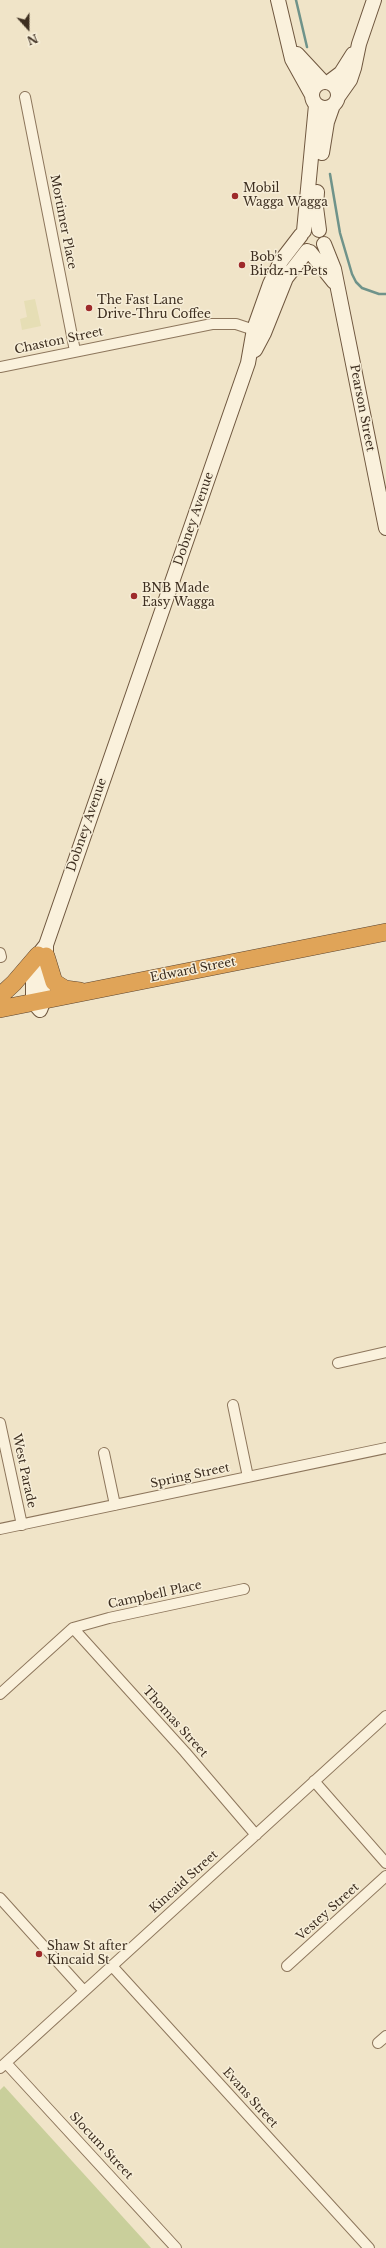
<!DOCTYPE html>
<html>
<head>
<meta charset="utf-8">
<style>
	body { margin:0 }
	#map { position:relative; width:386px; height:2248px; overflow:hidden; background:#f0e4c8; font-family:"Libre Baskerville",serif }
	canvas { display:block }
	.north { position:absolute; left:8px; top:8px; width:40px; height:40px; -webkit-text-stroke:3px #f7eed8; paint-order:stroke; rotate:159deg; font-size:11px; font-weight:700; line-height:16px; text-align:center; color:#3d2e20 }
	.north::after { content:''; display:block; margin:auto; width:14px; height:18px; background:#3d2e20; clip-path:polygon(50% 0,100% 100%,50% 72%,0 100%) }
</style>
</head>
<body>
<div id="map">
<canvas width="386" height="2248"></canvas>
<div class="north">N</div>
</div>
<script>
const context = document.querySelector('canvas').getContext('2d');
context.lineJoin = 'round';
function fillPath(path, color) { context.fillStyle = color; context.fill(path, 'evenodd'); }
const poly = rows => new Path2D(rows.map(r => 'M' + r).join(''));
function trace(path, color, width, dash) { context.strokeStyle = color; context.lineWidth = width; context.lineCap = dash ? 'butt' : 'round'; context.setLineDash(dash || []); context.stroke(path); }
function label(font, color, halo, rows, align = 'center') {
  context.font = font + ' "Libre Baskerville",serif'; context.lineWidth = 3; context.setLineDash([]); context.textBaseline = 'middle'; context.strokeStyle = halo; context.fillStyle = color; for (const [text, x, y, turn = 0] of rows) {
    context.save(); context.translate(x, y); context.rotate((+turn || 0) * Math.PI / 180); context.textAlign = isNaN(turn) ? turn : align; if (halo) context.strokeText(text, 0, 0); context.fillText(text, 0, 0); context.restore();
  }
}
const farmland = poly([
	[35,299,41,326,22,330,20,319,27,317,24,301]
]);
const green = poly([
	[4,2086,151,2248,0,2248,0,2090]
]);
const stream = poly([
	[296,0,307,47],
	[330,174,340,233,352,274,356,282,362,288,379,294,386,294]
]);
const street = poly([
	[25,97,75,351],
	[0,367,212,324,236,324,260,332],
	[0,953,1,957],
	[338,1363,386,1352],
	[233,1405,248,1477],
	[0,1423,22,1525],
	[104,1453,115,1505],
	[0,1529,386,1448],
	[73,1628,185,1752,256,1835],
	[0,1694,73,1628,109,1618,244,1589],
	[314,1781,386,1863],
	[0,1898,84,1991],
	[112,1966,369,2248],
	[287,1966,386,1876],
	[378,2043,386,2036],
	[6,2063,176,2248],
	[0,2068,386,1716]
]);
const secondary = poly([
	[278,0,292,59,312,95],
	[297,54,323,82],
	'312 95a13 13 0 1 1 26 0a13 13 0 1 1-26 0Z',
	[329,82,341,73,353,54],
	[338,97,350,80,354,68,359,44,374,0],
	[322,153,327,122,333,105],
	[317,192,316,207,319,230],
	[304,231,316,105],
	[324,244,334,269,386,528],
	[310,252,334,282],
	[255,350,264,333,286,278,307,251],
	[46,945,46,956,42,971,44,1000,40,1010,33,1002,33,969,38,955,46,945,248,363,254,329,270,284,281,261,301,235]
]);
const highway = poly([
	[46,956,54,982,65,989,80,991],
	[0,996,14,983,38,955],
	[0,1009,386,932]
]);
const markers = [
	[235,196,4,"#9e2a2b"],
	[242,265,4,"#9e2a2b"],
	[89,308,4,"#9e2a2b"],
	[134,596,4,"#9e2a2b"],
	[39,1954,4,"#9e2a2b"]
];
const poiNames = [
	["Mobil",243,189],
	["Wagga Wagga",243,203],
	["Bob's",250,258],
	["Birdz-n-Pets",250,272],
	["The Fast Lane",97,301],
	["Drive-Thru Coffee",97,315],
	["BNB Made",142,589],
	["Easy Wagga",142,603],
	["Shaw St after",47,1947],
	["Kincaid St",47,1961]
];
const streetNames = [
	["Mortimer Place",63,222,79],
	["Chaston Street",59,341,-12],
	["Pearson Street",362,408,79],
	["Dobney Avenue",194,519,-71],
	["Dobney Avenue",87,825,-71],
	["Edward Street",193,970,-11],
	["West Parade",24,1471,78],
	["Spring Street",190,1476,-12],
	["Campbell Place",155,1595,-12],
	["Thomas Street",175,1722,48],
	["Kincaid Street",184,1882,-42],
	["Vestey Street",328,1912,-42],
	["Evans Street",250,2098,48],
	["Slocum Street",101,2146,47]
];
fillPath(farmland, '#e6deb5');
fillPath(green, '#c9cf9b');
trace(stream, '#6f938a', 2.5);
trace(street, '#8d765c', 12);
trace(secondary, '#6f573f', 16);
trace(highway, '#5b4430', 18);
trace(street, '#faf1dc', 10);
trace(secondary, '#faf1dc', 14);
trace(highway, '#e0a458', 17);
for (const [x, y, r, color] of markers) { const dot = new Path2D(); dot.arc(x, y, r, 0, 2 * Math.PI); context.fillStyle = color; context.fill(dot); trace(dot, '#f7eed8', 1.5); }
label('12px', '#3d2e20', '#f7eed8', poiNames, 'left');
label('12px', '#3d2e20', '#f7eed8', streetNames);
</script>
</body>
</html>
